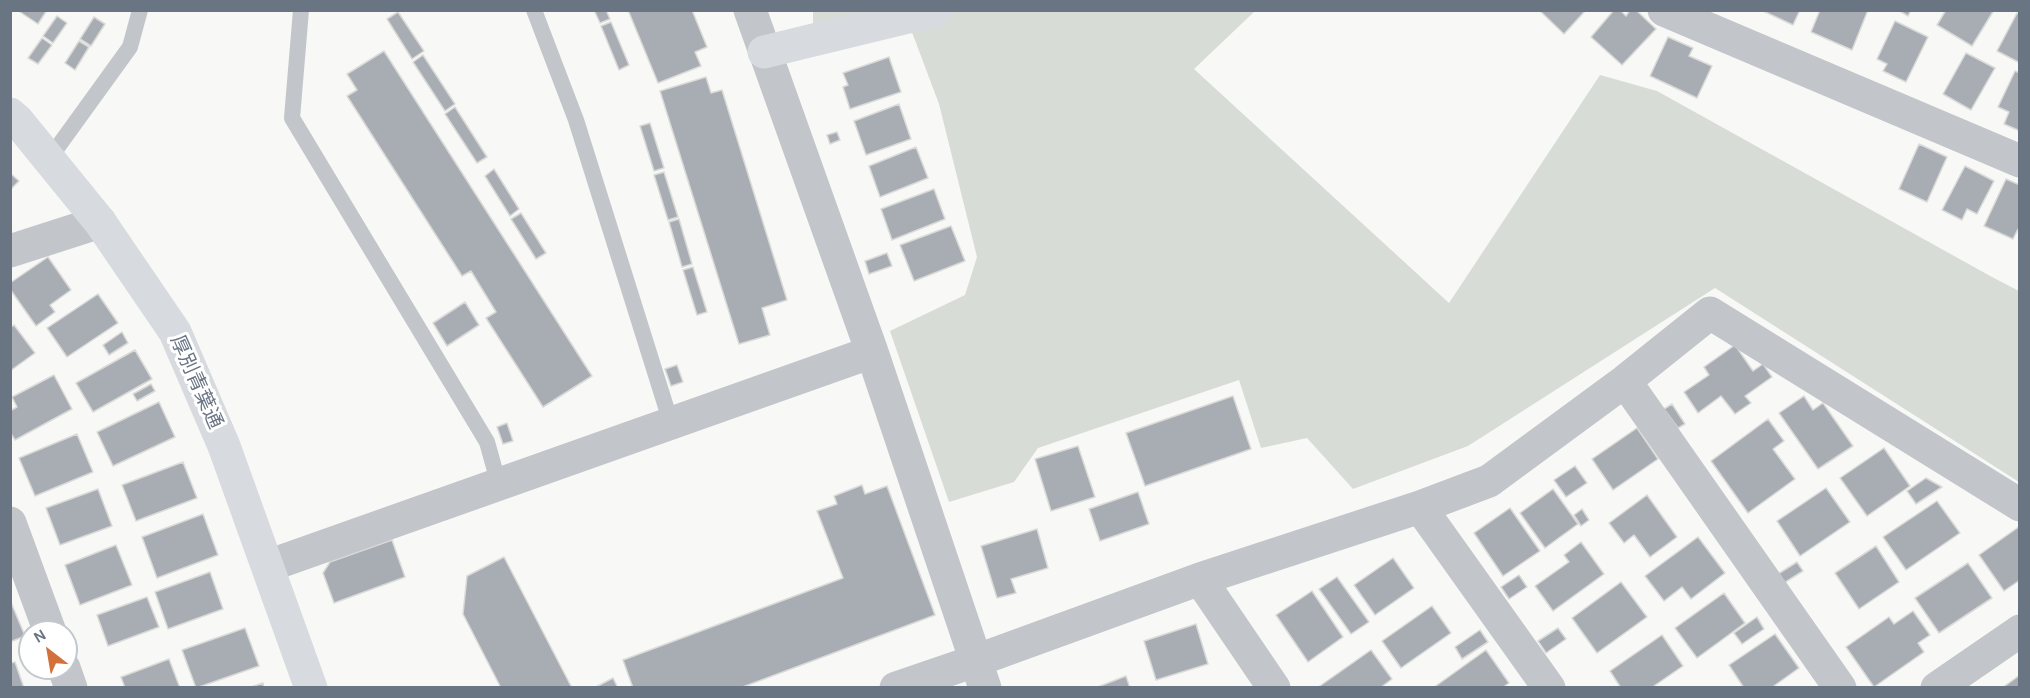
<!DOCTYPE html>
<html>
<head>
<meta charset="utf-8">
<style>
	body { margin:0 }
	#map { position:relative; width:2030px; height:698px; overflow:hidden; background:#f8f8f6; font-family:Karla,sans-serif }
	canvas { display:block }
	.frame { position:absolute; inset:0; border:12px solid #6a7584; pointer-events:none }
	.north { position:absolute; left:18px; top:620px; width:60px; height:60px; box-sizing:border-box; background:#fff; border:2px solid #c3c8ce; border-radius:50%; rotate:329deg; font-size:16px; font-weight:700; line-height:24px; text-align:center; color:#6a7584 }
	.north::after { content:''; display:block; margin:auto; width:21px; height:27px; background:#d2713c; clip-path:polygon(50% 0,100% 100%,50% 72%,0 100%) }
</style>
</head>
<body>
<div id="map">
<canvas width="2030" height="698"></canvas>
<div class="frame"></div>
<div class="north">N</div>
</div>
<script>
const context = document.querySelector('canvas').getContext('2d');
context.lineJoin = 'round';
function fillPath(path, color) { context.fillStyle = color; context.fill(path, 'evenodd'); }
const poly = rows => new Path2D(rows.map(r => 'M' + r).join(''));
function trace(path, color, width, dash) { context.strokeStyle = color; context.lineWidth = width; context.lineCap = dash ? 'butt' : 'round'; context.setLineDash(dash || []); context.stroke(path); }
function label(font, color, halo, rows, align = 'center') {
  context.font = font + ' Karla,"Noto Sans JP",sans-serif'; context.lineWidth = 6; context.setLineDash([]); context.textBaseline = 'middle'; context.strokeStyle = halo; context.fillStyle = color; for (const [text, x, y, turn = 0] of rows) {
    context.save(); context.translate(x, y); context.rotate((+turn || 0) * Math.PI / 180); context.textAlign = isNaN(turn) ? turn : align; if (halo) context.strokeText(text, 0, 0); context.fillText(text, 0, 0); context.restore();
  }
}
const green = poly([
	[813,11,872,11,813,25],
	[904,11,1255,11,1194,69,1449,303,1600,75,1657,91,1992,277,2019,291,2019,482,1715,288,1468,446,1353,489,1307,438,1261,448,1239,380,1038,448,1014,482,949,502,890,331,965,295,977,257,939,104]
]);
const building = poly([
	[17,10,47,10,38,24,17,10],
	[594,10,606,10,610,19,600,23,594,10],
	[628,10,692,10,707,47,695,52,701,66,658,83,628,10],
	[1539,10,1586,10,1564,34,1539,10],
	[1614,10,1620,10,1626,16,1630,10,1636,10,1656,29,1622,65,1591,37,1614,10],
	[1761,10,1800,10,1793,25,1761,10],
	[1820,10,1868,10,1852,50,1811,32,1820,10],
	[1898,10,1911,10,1908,16,1898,10],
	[1946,10,1994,10,1972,46,1937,25,1946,10],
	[398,12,424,51,412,59,387,19,398,12],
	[2017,13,2020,15,2020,63,1997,51,2017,13],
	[57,16,67,23,53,43,43,36,57,16],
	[94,17,105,24,91,46,80,39,94,17],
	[1895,21,1928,37,1906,82,1883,71,1887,64,1877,59,1895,21],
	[611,22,629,65,619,70,601,26,611,22],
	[1668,37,1693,48,1689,56,1712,66,1697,98,1650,76,1668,37],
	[42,38,52,45,38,64,28,58,42,38],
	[79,41,89,47,75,70,65,63,79,41],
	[384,51,592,376,543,407,486,318,496,312,471,271,462,276,347,96,357,90,347,74,384,51],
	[1966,53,1995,68,1971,110,1943,94,1966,53],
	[423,55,455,104,445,111,413,62,423,55],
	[889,57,901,92,850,109,843,87,848,85,843,73,889,57],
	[2015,71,2020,73,2020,131,2004,124,2009,112,1998,107,2015,71],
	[706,77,711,93,722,90,787,300,762,308,770,335,739,344,660,91,706,77],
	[899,104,911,139,866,155,854,121,899,104],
	[455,107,487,157,477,163,445,114,455,107],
	[650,123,664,168,654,171,640,126,650,123],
	[837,132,840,140,830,144,827,135,837,132],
	[1919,144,1947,157,1927,202,1899,189,1919,144],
	[916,147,928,178,880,197,869,166,916,147],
	[1965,166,1994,181,1977,214,1967,209,1962,220,1942,210,1965,166],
	[494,169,519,209,510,216,485,176,494,169],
	[664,172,678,217,668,220,654,175,664,172],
	[10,173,19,181,10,190,10,173],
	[2006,179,2020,185,2020,225,2013,239,1984,226,2006,179],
	[934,189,945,219,892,240,881,209,934,189],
	[521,213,546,253,536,259,511,219,521,213],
	[679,219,692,264,682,267,669,222,679,219],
	[951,226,965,261,914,281,900,245,951,226],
	[887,253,892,266,869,274,865,261,887,253],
	[48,257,71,290,50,305,55,312,36,326,10,289,10,283,48,257],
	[693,267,707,312,697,315,683,270,693,267],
	[98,294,118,323,67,357,47,328,98,294],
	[465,302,479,325,447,346,433,323,465,302],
	[14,325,35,353,10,371,10,328,14,325],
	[122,332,128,343,109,355,103,345,122,332],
	[1735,345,1753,371,1763,364,1772,377,1745,396,1751,403,1735,414,1721,396,1698,413,1684,392,1709,375,1704,367,1735,345],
	[135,350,152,379,93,412,76,383,135,350],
	[677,365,683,382,671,386,665,369,677,365],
	[54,375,72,409,15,440,10,432,10,411,17,407,12,397,54,375],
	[151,384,155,391,137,401,133,394,151,384],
	[1233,396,1251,449,1145,486,1126,433,1233,396],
	[1804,396,1813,410,1823,403,1853,446,1818,469,1779,413,1804,396],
	[159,402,175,437,113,466,97,432,159,402],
	[1672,404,1685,424,1678,428,1664,409,1672,404],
	[1768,419,1784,441,1773,449,1795,479,1748,513,1711,461,1768,419],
	[507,423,513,441,503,444,497,427,507,423],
	[1637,428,1658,459,1613,490,1592,459,1637,428],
	[77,434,93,472,35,496,19,458,77,434],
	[1078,446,1095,497,1051,511,1035,459,1078,446],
	[1884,448,1910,486,1867,516,1840,478,1884,448],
	[183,462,197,498,136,521,122,485,183,462],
	[1575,466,1587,483,1566,497,1554,480,1575,466],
	[1926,478,1942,487,1916,504,1907,491,1926,478],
	[862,485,865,494,887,486,935,615,740,688,633,688,623,660,843,578,817,511,837,504,834,496,862,485],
	[1826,488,1850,522,1800,556,1777,521,1826,488],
	[98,489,112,526,60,545,46,508,98,489],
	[1553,489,1578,524,1545,548,1520,513,1553,489],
	[1138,492,1149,524,1100,541,1089,509,1138,492],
	[1647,495,1677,537,1650,557,1634,535,1624,543,1609,523,1647,495],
	[1937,501,1960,533,1906,570,1883,537,1937,501],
	[1510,508,1540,551,1503,576,1474,533,1510,508],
	[1582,509,1589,520,1581,526,1574,515,1582,509],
	[203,514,218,555,157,578,142,537,203,514],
	[2020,526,2020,580,2004,591,1979,555,2020,526],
	[1037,529,1048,568,1011,579,1016,593,997,598,981,546,1037,529],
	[1698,537,1725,573,1691,599,1682,587,1664,601,1645,576,1698,537],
	[392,540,405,577,334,603,323,573,330,562,392,540],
	[1581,542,1604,574,1553,611,1535,586,1569,562,1564,555,1581,542],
	[116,545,132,585,80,605,65,565,116,545],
	[1876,546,1899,582,1859,609,1835,573,1876,546],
	[504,557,572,688,501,688,463,614,467,576,504,557],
	[1393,558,1414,588,1375,615,1354,585,1393,558],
	[1797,562,1803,571,1784,583,1778,574,1797,562],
	[1968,563,1992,598,1939,633,1915,598,1968,563],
	[210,572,223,609,168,629,155,592,210,572],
	[1519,575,1527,587,1509,599,1501,587,1519,575],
	[1337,577,1369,622,1351,634,1319,589,1337,577],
	[1621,582,1647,617,1597,653,1572,618,1621,582],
	[1312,591,1343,637,1308,662,1276,615,1312,591],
	[1724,593,1745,623,1697,658,1675,628,1724,593],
	[147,597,159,627,108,646,97,615,147,597],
	[10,600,25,636,10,642,10,600],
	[1432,606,1451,633,1401,668,1382,641,1432,606],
	[1913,611,1930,635,1918,643,1924,652,1874,687,1846,647,1889,617,1894,624,1913,611],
	[1757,617,1764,629,1742,644,1734,633,1757,617],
	[1196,624,1208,664,1156,680,1144,641,1196,624],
	[245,628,259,666,196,688,182,650,245,628],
	[1558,628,1566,639,1546,653,1538,641,1558,628],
	[1480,630,1488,642,1462,659,1455,647,1480,630],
	[1775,634,1799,668,1771,688,1744,688,1729,665,1775,634],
	[1662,635,1683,666,1651,688,1621,688,1610,671,1662,635],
	[1371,650,1392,679,1380,688,1317,688,1371,650],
	[1486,650,1509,683,1502,688,1433,688,1486,650],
	[169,659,180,688,125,688,121,677,169,659],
	[15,662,24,688,10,688,10,663,15,662],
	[2020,675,2020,688,2002,688,2020,675],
	[1126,676,1130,688,1095,688,1126,676],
	[613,678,618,688,594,688,613,678],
	[263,683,264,688,248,688,263,683]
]);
const lane = poly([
	[301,10,292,118,487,442,499,485],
	[534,10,576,120,671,423],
	[49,159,130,47,140,10]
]);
const street = poly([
	[750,10,872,352,985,688],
	[1664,10,2020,161],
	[10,251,100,222],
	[1625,381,1840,688],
	[1420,507,1549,688],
	[10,523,50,632],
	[268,566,872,352],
	[1200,579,1274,688],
	[64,668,71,688],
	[896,688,975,661,1200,579,1420,507,1489,481,1625,381,1710,313,2020,505],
	[1937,688,2020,631]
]);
const secondary = poly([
	[764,52,937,10],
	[10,114,17,120,100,222,175,332,224,446,311,688]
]);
const streetNames = [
	["厚別青葉通",196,382,66]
];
fillPath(green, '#d7ddd6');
fillPath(building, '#a8adb4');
trace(building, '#dadad8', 1.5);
trace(lane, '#c2c5c9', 16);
trace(street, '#c2c5c9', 33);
trace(secondary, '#d7dade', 33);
label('20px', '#6a7584', '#fff', streetNames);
</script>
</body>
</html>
